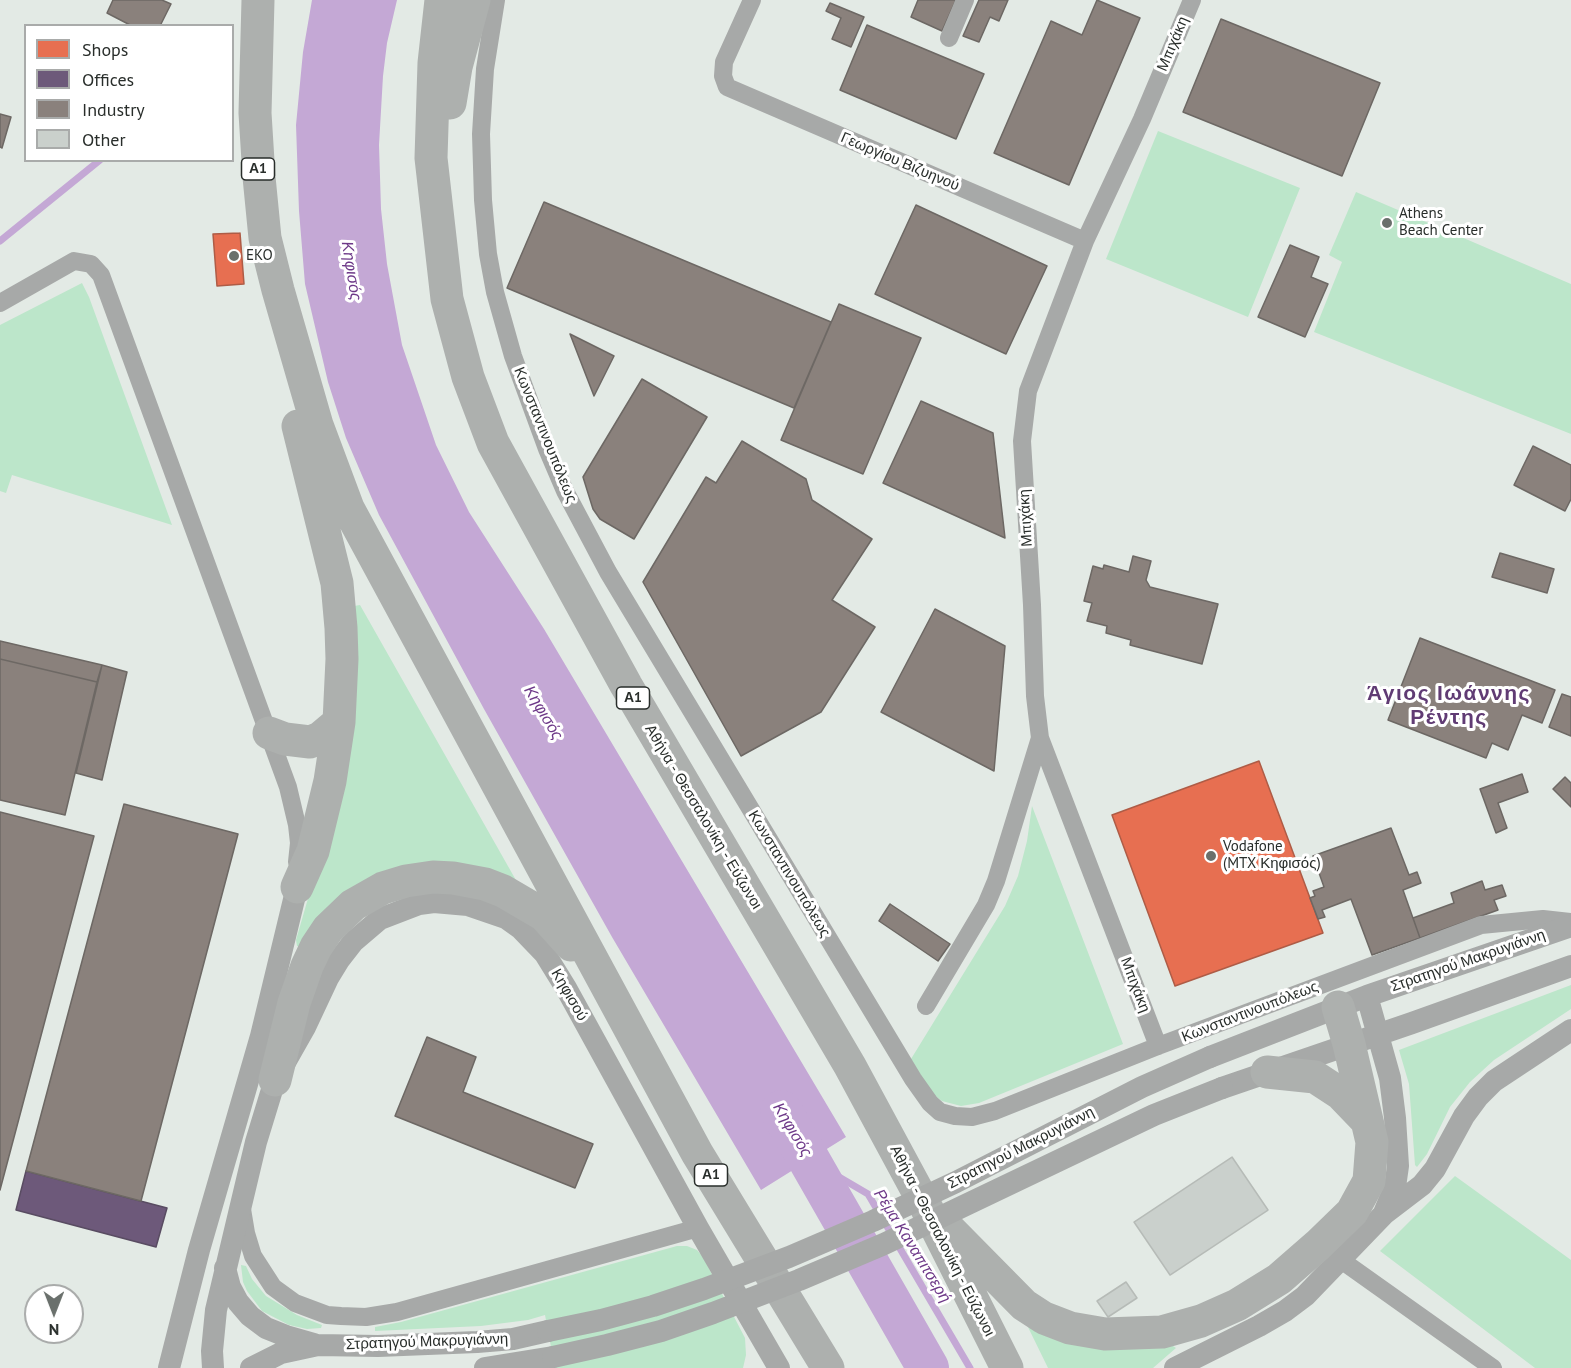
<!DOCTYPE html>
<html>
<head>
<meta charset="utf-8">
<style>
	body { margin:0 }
	#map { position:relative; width:1571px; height:1368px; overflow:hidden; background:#e3eae5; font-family:"PT Sans",sans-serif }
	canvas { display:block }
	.legend { position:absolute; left:24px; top:24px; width:210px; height:138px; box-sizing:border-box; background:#fff; border:2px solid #a9abaa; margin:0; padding:8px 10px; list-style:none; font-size:18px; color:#292e2b }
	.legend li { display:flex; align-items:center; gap:12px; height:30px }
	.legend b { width:30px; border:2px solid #a9abaa }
	.north { position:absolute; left:24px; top:1284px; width:60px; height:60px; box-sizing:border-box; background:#fff; border:2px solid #a9abaa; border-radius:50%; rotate:180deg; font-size:16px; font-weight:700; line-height:24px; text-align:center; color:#292e2b }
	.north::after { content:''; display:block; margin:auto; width:21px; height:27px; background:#6a706c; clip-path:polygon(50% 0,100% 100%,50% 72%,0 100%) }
</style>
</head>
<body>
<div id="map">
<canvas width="1571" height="1368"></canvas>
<ul class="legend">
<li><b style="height:16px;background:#e76f51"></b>Shops</li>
<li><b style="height:16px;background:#6d597a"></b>Offices</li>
<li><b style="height:16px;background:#8a817c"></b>Industry</li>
<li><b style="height:16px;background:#cad0cc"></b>Other</li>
</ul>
<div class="north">N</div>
</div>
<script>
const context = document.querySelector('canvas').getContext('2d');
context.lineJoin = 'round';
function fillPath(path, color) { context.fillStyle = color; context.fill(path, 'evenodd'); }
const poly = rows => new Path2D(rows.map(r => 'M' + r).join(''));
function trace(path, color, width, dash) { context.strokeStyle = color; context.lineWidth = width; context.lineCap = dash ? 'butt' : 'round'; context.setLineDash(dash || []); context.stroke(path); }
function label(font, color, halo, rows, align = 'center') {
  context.font = font + ' "PT Sans",sans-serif'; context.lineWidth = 6; context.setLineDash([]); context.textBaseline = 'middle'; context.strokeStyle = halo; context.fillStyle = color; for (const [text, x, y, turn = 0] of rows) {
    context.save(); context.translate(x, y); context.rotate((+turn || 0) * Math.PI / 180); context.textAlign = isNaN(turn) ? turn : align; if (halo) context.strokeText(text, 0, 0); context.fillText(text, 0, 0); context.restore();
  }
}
const green = poly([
	[1158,131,1300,188,1248,317,1106,259],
	[1356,192,1571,284,1571,434,1314,332,1342,262,1329,255],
	[82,283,89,297,172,525,12,475,6,493,0,491,0,325],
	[360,605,517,882,447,869,300,947,297,946,296,940,311,888,354,606],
	[1032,806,1123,1044,979,1103,961,1106,942,1101,930,1092,911,1059,1005,906,1018,876,1027,841],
	[1571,985,1571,1009,1494,1060,1470,1082,1450,1107,1427,1154,1417,1167,1415,1165,1409,1084,1399,1050],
	[1455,1176,1571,1260,1571,1368,1535,1368,1380,1251],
	[677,1246,687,1246,697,1250,703,1257,745,1338,746,1355,743,1368,555,1368,545,1315,528,1320,481,1326,375,1331,375,1327,401,1322],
	[241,1265,246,1266,252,1279,266,1296,297,1315,322,1325,321,1328,307,1329,289,1325,262,1311,247,1291,243,1282],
	[1027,1325,1173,1346,1176,1348,1153,1368,1048,1368]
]);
const water = poly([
	[312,0,397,0,387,43,383,76,379,145,381,209,387,264,402,345,436,445,469,512,544,629,846,1137,761,1190,612,937,484,709,379,515,346,438,328,382,305,284,299,211,296,125,303,52]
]);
const shops = poly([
	[240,233,244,284,217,286,213,234,240,233],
	[1259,761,1323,933,1175,986,1112,815,1259,761]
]);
const offices = poly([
	[26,1171,167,1208,156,1247,16,1210,26,1171]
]);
const industry = poly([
	[113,0,162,0,171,4,160,26,132,26,107,13,113,0],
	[918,0,956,0,942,31,911,17,918,0],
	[979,0,1008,0,999,21,990,17,979,42,963,36,979,0],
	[1097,0,1140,18,1069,185,994,153,1051,21,1082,35,1097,0],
	[830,3,864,17,851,47,832,39,841,18,826,11,830,3],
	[1221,19,1380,83,1342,176,1183,112,1221,19],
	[867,25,984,74,956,139,840,90,867,25],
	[0,114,11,117,2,148,0,147,0,114],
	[544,202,831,322,794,408,507,288,544,202],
	[916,205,1047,266,1006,354,875,294,916,205],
	[1290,245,1319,257,1311,277,1328,284,1305,337,1258,317,1290,245],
	[839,304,921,338,863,474,781,440,839,304],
	[570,334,614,356,594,396,570,334],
	[642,379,707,417,634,539,600,519,593,509,583,477,642,379],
	[921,401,993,433,1005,538,883,483,921,401],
	[742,441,806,479,812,500,872,539,832,600,875,627,821,712,741,756,643,582,706,477,716,483,742,441],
	[1533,446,1571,465,1571,499,1565,511,1514,485,1533,446],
	[1500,553,1554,569,1547,593,1492,577,1500,553],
	[1133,556,1151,561,1146,580,1150,587,1218,604,1202,664,1130,645,1131,640,1106,633,1107,626,1087,621,1092,603,1084,601,1093,566,1103,569,1104,565,1129,572,1133,556],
	[935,609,1005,646,994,771,881,712,935,609],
	[1420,638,1555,690,1542,723,1522,715,1508,750,1492,743,1486,758,1388,720,1420,638],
	[0,641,102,665,97,682,0,659,0,641],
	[0,659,97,682,65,815,0,800,0,659],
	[102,665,127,672,102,780,76,773,102,665],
	[1562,694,1571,697,1571,736,1549,727,1562,694],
	[1522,774,1528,792,1498,803,1507,828,1496,833,1480,789,1522,774],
	[1565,777,1571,783,1571,807,1553,789,1565,777],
	[124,804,238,834,141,1201,26,1171,124,804],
	[0,812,94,836,0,1190,0,812],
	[1391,828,1409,875,1417,872,1421,883,1403,890,1420,938,1372,955,1351,899,1322,910,1325,917,1318,919,1310,898,1315,896,1313,891,1324,887,1313,856,1391,828],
	[1482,881,1485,890,1502,885,1506,896,1494,900,1498,910,1420,938,1413,918,1454,903,1451,893,1482,881],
	[890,904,950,944,938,961,879,921,890,904],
	[427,1037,476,1057,463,1092,593,1144,575,1188,395,1116,427,1037]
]);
const stream = poly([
	[0,241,100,160],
	[810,1160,868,1194,970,1368]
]);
const river = poly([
	[781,1111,928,1368]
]);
const building = poly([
	[1232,1157,1268,1210,1170,1275,1134,1222,1232,1157],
	[1126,1282,1137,1298,1108,1317,1097,1301,1126,1282]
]);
const minor = poly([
	[496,0,485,69,481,134,483,200,488,254,495,292,513,356,547,449,565,491,608,572,913,1079,930,1103,940,1112,955,1116,972,1117,995,1111,1158,1046,1481,925,1543,919,1571,922],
	[752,0,724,62,723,76,727,87,1085,241],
	[949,38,965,0],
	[0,303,74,261,91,264,101,275,288,787,297,825,299,843,297,862],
	[926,1006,986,905,996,881,1040,738],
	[1158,1046,1040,738,1035,696,1032,605,1022,441,1028,391,1085,241,1142,119,1192,0],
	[242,1209,246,1233,253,1256,273,1287,295,1303,327,1315,341,1316,366,1317,397,1312,698,1228],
	[1341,1260,1493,1368]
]);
const tertiary = poly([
	[1367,996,1390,1078,1395,1118,1398,1166,1395,1187,1384,1213],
	[1210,1057,1367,996,1571,926],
	[1222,1088,1412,1023,1571,966],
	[225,1268,230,1287,238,1302,250,1316,266,1328,286,1336,314,1344],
	[169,1368,199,1250,261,1036,297,887],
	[213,1368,212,1351,216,1310,256,1142,275,1080,305,1027,328,978,339,960,353,942,380,919,419,904,434,902,468,905,506,918,520,928,545,954,566,988,698,1228,779,1368],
	[251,1368,281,1353,318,1345,378,1346,477,1342,513,1339,548,1331],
	[485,1368,553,1357],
	[1175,1368,1259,1326,1285,1311,1305,1296,1384,1214,1422,1185,1435,1169,1464,1116,1478,1097,1494,1081,1571,1030]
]);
const motorway = poly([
	[258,0,255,113,259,177,265,238,278,290,317,425,348,508,697,1153,828,1368],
	[441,0,434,63,431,158,447,299,468,377,493,443,626,685,850,1066,925,1205,1007,1368],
	[450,103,456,67,474,0],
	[269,733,285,739,310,742,320,738,339,722],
	[297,887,313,851,330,781,339,722,342,659,341,628,337,583,298,426],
	[1267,1072,1315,1077,1341,1094,1366,1120],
	[275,1080,294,1003,307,966,316,947,328,929,353,905,383,888,406,881,433,877,453,878,485,884,503,891,544,915,571,945],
	[946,1226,1024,1305,1044,1318,1070,1328,1105,1334,1162,1332,1201,1321,1237,1305,1279,1279,1318,1245,1352,1212,1369,1181,1372,1142,1349,1044,1338,1007]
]);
const tertiaryBridge = poly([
	[548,1331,601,1320,653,1306,704,1289,789,1257,873,1221,956,1182,1142,1087,1210,1057],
	[553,1357,607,1345,661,1331,713,1313,799,1280,884,1244,1154,1115,1222,1088]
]);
const markers = [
	[1387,223,6,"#6a706c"],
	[234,256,6,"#6a706c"],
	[1211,856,6,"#6a706c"]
];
const shields = [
	[258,169,33],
	[633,698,33],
	[711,1175,33]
];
const shieldNames = [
	["Α1",258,169],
	["Α1",633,698],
	["Α1",711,1175]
];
const streetNames = [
	["Μπιχάκη",1173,44,-67],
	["Γεωργίου Βιζυηνού",900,162,23],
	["Κωνσταντινουπόλεως",545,435,68],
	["Μπιχάκη",1026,518,-93],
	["Αθήνα - Θεσσαλονίκη - Εύζωνοι",703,817,59],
	["Κωνσταντινουπόλεως",789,874,59],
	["Στρατηγού Μακρυγιάννη",1468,961,-19],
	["Μπιχάκη",1135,985,69],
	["Κηφισού",569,995,60],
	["Κωνσταντινουπόλεως",1250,1012,-21],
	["Στρατηγού Μακρυγιάννη",1021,1148,-27],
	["Αθήνα - Θεσσαλονίκη - Εύζωνοι",942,1241,63],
	["Στρατηγού Μακρυγιάννη",427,1342,-2]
];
const poiNames = [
	["Athens",1399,214],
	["Beach Center",1399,231],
	["EKO",246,256],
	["Vodafone",1223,847],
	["(MTX Κηφισός)",1223,864]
];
const waterNames = [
	["Κηφισός",351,271,81],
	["Κηφισός",543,713,59],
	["Κηφισός",792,1130,59],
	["Ρέμα Καναπιτσερή",912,1246,58]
];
const districtNames = [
	["Άγιος Ιωάννης",1449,694],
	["Ρέντης",1449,718]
];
fillPath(green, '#bce6ca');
fillPath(water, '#c4a8d5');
fillPath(shops, '#e76f51');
trace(shops, '#ae5c46', 1.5);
fillPath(offices, '#6d597a');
trace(offices, '#594c62', 1.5);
fillPath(industry, '#8a817c');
trace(industry, '#6d6864', 1.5);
trace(stream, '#c4a8d5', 7);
trace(river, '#c4a8d5', 42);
fillPath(building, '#cad0cc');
trace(building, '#b6bbb7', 1.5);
trace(minor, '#a7a9a8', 18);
trace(tertiary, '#a7a9a8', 22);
trace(motorway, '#adb0ae', 33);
trace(tertiaryBridge, '#a7a9a8', 22);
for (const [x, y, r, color] of markers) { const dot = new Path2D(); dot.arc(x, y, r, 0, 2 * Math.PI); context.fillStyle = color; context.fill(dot); trace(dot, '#fff', 2); }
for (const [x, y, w] of shields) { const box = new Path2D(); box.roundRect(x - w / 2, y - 11, w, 22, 4.5); context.fillStyle = '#fff'; context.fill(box); trace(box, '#292e2b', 1.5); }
label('bold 14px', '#292e2b', null, shieldNames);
label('15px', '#292e2b', '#fff', streetNames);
label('15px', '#292e2b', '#fff', poiNames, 'left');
label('italic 16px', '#6d3888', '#fff', waterNames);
context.letterSpacing = '1.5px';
label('bold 21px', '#603b74', '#fff', districtNames);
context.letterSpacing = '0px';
</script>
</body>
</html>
